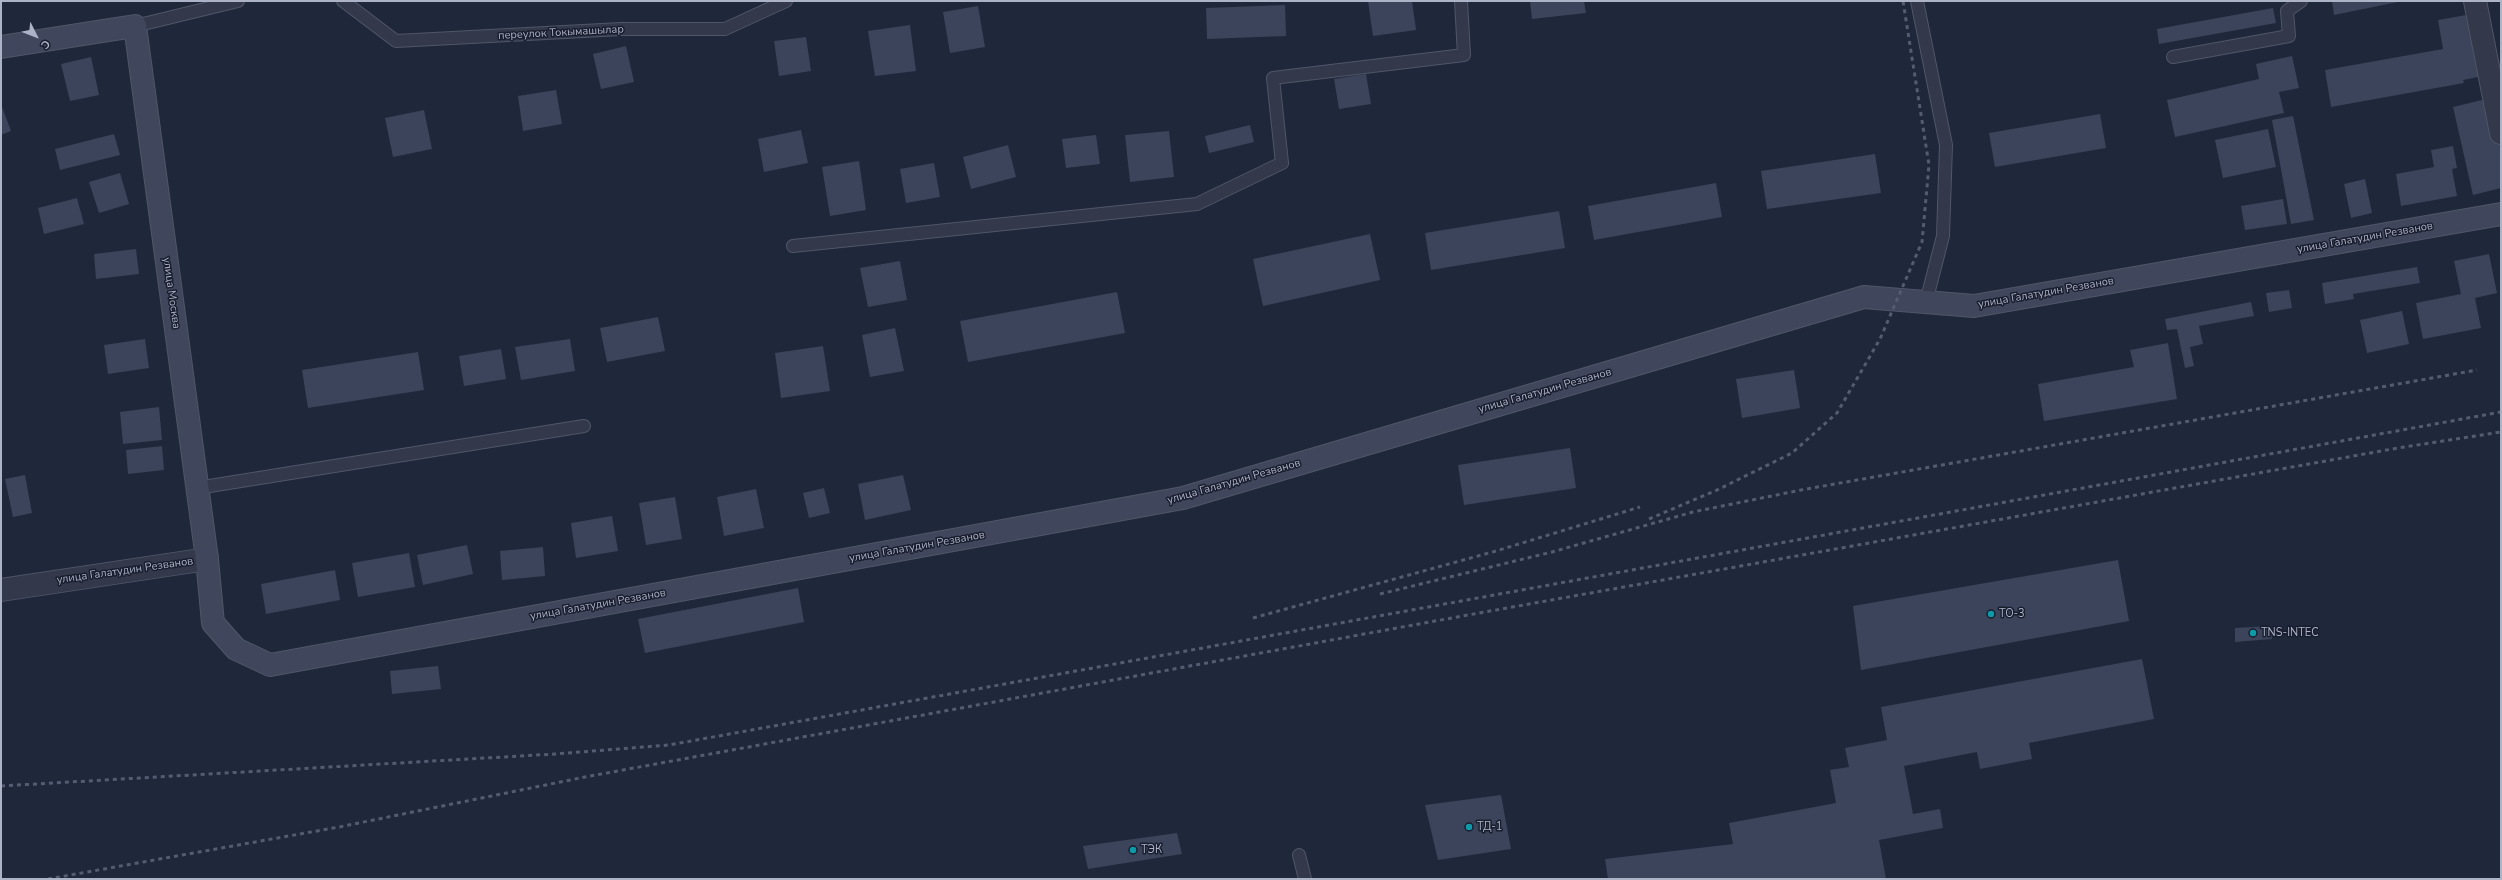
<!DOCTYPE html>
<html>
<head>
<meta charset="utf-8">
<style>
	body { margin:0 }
	#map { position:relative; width:2502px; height:880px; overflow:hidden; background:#1f273a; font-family:"Nunito Sans",sans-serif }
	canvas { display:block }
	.frame { position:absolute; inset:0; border:2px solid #adb3c7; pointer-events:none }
	.north { position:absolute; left:16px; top:16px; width:40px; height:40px; -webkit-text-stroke:3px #181e2e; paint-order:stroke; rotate:132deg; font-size:11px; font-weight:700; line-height:16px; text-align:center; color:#adb3c7 }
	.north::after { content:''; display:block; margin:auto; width:14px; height:18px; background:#adb3c7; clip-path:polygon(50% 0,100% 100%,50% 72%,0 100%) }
</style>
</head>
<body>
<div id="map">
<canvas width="2502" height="880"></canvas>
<div class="frame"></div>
<div class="north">С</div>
</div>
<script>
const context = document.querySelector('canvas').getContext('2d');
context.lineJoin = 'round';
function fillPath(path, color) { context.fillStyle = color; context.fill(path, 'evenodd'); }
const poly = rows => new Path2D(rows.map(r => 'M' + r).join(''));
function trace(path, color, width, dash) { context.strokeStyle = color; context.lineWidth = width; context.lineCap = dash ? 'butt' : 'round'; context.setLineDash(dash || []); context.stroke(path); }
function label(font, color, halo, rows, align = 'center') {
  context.font = font + ' "Nunito Sans",sans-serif'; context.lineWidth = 3; context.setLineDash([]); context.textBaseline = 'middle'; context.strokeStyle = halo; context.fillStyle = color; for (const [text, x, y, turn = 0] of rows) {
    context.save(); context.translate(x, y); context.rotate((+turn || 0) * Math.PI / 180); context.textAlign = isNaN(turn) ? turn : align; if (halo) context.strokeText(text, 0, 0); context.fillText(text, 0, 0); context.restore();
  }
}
const building = poly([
	[1368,1,1412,1,1416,30,1373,36],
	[1530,1,1584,1,1586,13,1532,19],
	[2332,1,2397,1,2398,2,2334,15],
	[1285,5,1286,36,1207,39,1206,8],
	[978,6,985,47,950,53,943,12],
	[2273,8,2276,23,2159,44,2157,29],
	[2472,14,2483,76,2463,80,2464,83,2331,107,2325,70,2443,49,2438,20],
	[910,25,916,71,875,76,868,31],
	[806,37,811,71,779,76,774,41],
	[626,46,634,82,601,89,593,54],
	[2292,56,2299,88,2279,92,2284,113,2175,137,2167,100,2259,79,2256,64],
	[91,57,99,95,70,101,61,64],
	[1366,74,1371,104,1339,109,1334,79],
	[556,90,562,124,523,131,518,96],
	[2490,98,2501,146,2501,188,2473,195,2453,107],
	[1,104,11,131,1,135],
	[424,110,432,149,393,157,385,118],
	[2100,114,2106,148,1995,167,1989,133],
	[2293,116,2314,220,2291,224,2272,120],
	[1250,125,1254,142,1209,153,1205,136],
	[2268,129,2276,167,2223,178,2215,140],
	[801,130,808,163,764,172,758,139],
	[1169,131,1174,177,1130,182,1125,135],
	[114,134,120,155,60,170,55,149],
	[1096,135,1100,164,1066,168,1062,139],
	[1008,145,1016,177,971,189,963,157],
	[2453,146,2457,168,2452,169,2457,196,2401,206,2396,174,2434,167,2431,150],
	[1875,154,1881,193,1767,209,1761,171],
	[859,161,866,210,830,216,822,167],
	[934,163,940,197,906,203,900,169],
	[120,173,129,204,99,213,89,182],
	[2365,179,2372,213,2351,218,2344,184],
	[1716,183,1722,217,1594,240,1588,206],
	[77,198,84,224,44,234,38,208],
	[2283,199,2287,224,2245,230,2241,206],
	[1559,211,1565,248,1431,270,1425,233],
	[1370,234,1380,280,1263,306,1253,259],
	[136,249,139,274,96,279,94,254],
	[2489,254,2497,293,2475,298,2481,328,2423,339,2416,303,2461,294,2454,261],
	[900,261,907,300,868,307,860,268],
	[2417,267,2420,283,2353,294,2354,299,2325,304,2322,283],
	[2289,290,2292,308,2269,312,2266,293],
	[1117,292,1125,333,968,362,960,321],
	[2251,302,2254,316,2199,326,2203,344,2190,347,2194,366,2185,368,2177,329,2167,330,2165,319],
	[2402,311,2409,344,2367,353,2360,320],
	[658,317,665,351,607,362,600,328],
	[895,328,904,371,870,377,862,335],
	[145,339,149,368,108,374,104,345],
	[570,339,575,371,521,380,515,347],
	[2168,343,2177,399,2044,421,2038,384,2134,367,2130,350],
	[823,346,830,391,781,398,775,353],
	[501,349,506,379,464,386,459,356],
	[418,352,424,390,308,408,302,370],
	[1794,370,1800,408,1742,418,1736,379],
	[159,407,162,440,123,444,120,412],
	[162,446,164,470,128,474,126,450],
	[1570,448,1576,488,1464,505,1458,465],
	[25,475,32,513,13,517,5,479],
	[903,475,911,510,865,520,858,484],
	[824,488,830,513,809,518,803,493],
	[756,489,764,528,724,536,717,497],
	[675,497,682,539,646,545,639,503],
	[612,516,618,551,576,558,571,523],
	[467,545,473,574,423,585,417,555],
	[543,547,545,576,502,580,500,551],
	[409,553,415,587,358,597,352,563],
	[2118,560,2129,621,1861,670,1853,606],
	[335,570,340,600,266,614,261,584],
	[798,588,804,622,645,653,638,619],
	[2270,626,2272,639,2235,642,2235,628],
	[2142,659,2154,719,2029,743,2032,759,1980,769,1977,752,1904,766,1913,814,1940,809,1943,828,1879,840,1886,879,1608,879,1605,859,1733,844,1729,823,1836,803,1830,770,1849,767,1845,748,1887,740,1881,707],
	[438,666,441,689,392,694,390,671],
	[1501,795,1511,849,1438,860,1425,805],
	[1177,833,1182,854,1088,869,1083,846]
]);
const lane = poly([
	[343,1,396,41,621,29,725,29,786,1],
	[1917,1,1946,145,1943,236,1926,302],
	[135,26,238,1],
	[2173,57,2289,36,2287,11,2301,1],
	[793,246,1197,204,1282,163,1273,78,1464,55,1461,1],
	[197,488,584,426],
	[1299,855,1305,879]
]);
const street = poly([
	[2475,1,2501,133],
	[1,590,207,559]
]);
const secondary = poly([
	[1,47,135,26,207,559,213,623,236,649,270,665,1183,498,1864,297,1974,306,2501,214]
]);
const rail = poly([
	[1649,519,1717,490,1792,453,1837,413,1880,339,1922,242,1929,165,1903,1],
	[1380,594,1552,552,1693,512,1801,490,2477,370],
	[1253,618,1496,551,1640,507],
	[1,786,555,754,669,745,2501,412],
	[48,879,339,827,585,777,1468,615,2398,448,2501,432]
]);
const markers = [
	[1991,614,4,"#0f9aa8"],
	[2253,633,4,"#0f9aa8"],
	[1469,827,4,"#0f9aa8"],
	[1133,850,4,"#0f9aa8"]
];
const streetNames = [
	["переулок Токымашылар",561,33,-3],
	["улица Галатудин Резванов",2365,238,-10],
	["улица Москва",171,293,82],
	["улица Галатудин Резванов",2046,293,-10],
	["улица Галатудин Резванов",1545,391,-16],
	["улица Галатудин Резванов",1234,482,-16],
	["улица Галатудин Резванов",917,547,-10],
	["улица Галатудин Резванов",125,571,-8],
	["улица Галатудин Резванов",598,605,-10]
];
const poiNames = [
	["ТО-3",1999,614],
	["TNS-INTEC",2261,633],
	["ТД-1",1477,827],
	["ТЭК",1141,850]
];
fillPath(building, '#3b445a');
trace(lane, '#505668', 14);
trace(street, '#505668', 24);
trace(secondary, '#505668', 24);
trace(lane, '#33394a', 12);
trace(street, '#33394a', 22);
trace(secondary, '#40475d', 22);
trace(rail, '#545c71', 3, [4, 4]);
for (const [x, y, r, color] of markers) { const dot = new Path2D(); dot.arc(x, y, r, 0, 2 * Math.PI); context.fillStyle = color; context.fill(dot); trace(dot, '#181e2e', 1.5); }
label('11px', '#adb3c7', '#181e2e', streetNames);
label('11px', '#adb3c7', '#181e2e', poiNames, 'left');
</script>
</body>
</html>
